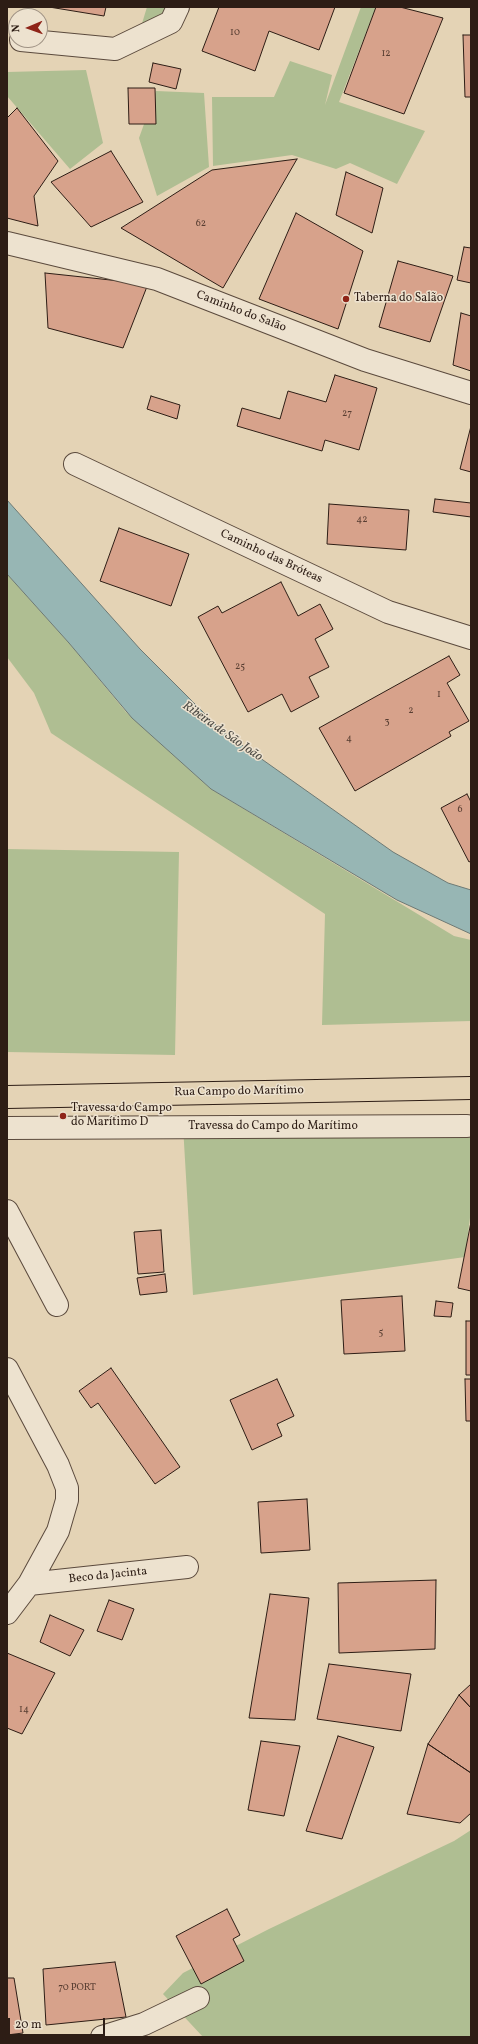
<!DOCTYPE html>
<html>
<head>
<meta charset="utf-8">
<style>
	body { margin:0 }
	#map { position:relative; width:478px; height:2044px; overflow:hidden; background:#e4d3b5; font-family:Vollkorn,serif }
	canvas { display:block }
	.frame { position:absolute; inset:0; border:8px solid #2d1d15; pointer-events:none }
	.north { position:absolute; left:8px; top:8px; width:40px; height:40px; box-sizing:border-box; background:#ede2cf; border:1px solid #a09385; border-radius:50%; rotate:268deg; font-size:11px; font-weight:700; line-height:16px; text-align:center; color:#2d1d15 }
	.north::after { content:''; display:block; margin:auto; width:14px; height:18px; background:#8f2418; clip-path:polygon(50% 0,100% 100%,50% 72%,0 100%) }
	.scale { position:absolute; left:8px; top:2018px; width:97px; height:18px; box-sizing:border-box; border:2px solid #2d1d15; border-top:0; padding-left:5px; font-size:12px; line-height:14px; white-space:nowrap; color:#2d1d15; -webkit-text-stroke:3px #ede2cf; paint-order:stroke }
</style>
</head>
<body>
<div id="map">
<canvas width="478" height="2044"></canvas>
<div class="frame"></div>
<div class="north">N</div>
<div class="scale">20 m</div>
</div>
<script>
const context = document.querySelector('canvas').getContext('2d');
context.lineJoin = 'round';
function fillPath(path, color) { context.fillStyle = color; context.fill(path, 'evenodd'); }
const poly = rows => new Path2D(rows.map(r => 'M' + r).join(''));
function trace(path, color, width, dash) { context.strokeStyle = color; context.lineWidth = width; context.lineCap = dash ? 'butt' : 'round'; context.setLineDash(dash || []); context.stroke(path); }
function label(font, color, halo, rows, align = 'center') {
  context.font = font + ' Vollkorn,serif'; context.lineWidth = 3; context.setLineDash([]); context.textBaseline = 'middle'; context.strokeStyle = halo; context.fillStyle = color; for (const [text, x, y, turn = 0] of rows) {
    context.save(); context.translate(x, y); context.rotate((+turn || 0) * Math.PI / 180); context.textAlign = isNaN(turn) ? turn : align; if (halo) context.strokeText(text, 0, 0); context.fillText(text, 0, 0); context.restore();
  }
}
const green = poly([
	[147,7,169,7,167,10,140,30],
	[361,7,376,7,339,102,425,131,397,184,350,163,336,169,292,155,213,166,212,97,274,97,290,61,332,75,325,105],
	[86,70,103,143,70,169,7,96,7,72],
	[156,91,204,93,209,167,157,196,139,138],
	[7,574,69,643,126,712,211,789,454,936,471,940,471,1021,322,1025,325,914,51,733,34,693,7,657],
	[7,849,179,852,175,1055,7,1052],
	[471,1116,471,1210,465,1257,193,1295,183,1126],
	[471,1830,471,2037,203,2037,163,1994,183,1973,269,1929,454,1841]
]);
const water = poly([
	[7,500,140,649,222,731,393,852,448,883,471,890,471,934,397,900,211,789,132,718,69,643,7,574,7,500]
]);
const building = poly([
	[49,7,106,7,104,16,49,7],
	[219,7,335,7,319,50,269,31,255,71,202,51,219,7],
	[376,7,400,7,443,18,404,114,344,93,376,7],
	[463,35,471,35,471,97,465,97,463,35],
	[153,63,181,69,176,89,149,82,153,63],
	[128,88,155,88,156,124,129,124,128,88],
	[17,108,58,161,34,196,38,226,7,218,7,118,17,108],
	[111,151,143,202,91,227,51,182,111,151],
	[297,159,223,288,121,228,212,170,297,159],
	[346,172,383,188,372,233,336,215,346,172],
	[296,213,363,251,338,329,259,299,296,213],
	[464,247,471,248,471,283,457,280,464,247],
	[398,261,453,276,430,342,379,327,398,261],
	[45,273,148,284,123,348,48,328,45,273],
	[461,313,471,316,471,371,453,365,461,313],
	[335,375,377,388,359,450,325,440,322,451,237,426,242,408,280,419,288,391,326,402,335,375],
	[151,396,180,405,177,419,147,409,151,396],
	[471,426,471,472,460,469,471,426],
	[435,499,471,503,471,517,433,512,435,499],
	[329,504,409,510,406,550,327,544,329,504],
	[119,528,189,554,171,606,100,581,119,528],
	[281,582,298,616,320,604,333,629,315,639,329,667,309,677,319,697,291,712,282,694,248,712,198,617,218,606,222,613,281,582],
	[449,656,460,675,447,683,469,721,449,732,451,736,355,791,319,728,449,656],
	[467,794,471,802,471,861,469,862,441,808,467,794],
	[471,1222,471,1291,458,1288,471,1222],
	[161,1230,164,1272,138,1274,134,1232,161,1230],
	[165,1274,167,1292,140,1295,137,1278,165,1274],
	[402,1296,405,1351,344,1354,341,1300,402,1296],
	[436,1301,453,1303,451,1317,434,1316,436,1301],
	[466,1321,471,1321,471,1375,466,1375,466,1321],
	[111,1368,180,1467,155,1484,98,1403,91,1408,79,1391,111,1368],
	[277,1379,294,1416,277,1424,282,1436,252,1450,230,1400,277,1379],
	[465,1379,471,1379,471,1421,466,1421,465,1379],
	[307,1499,310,1550,261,1553,258,1502,307,1499],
	[436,1580,435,1649,339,1653,338,1583,436,1580],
	[270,1594,309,1598,295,1720,249,1718,270,1594],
	[109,1600,134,1609,122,1640,97,1631,109,1600],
	[50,1615,84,1630,70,1656,40,1642,50,1615],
	[7,1653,55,1673,22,1734,7,1728,7,1653],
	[329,1664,411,1674,401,1731,317,1719,329,1664],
	[471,1684,471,1708,459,1695,471,1684],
	[459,1695,471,1708,471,1773,428,1744,459,1695],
	[338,1736,374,1747,342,1839,306,1831,338,1736],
	[261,1741,300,1746,284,1816,248,1810,261,1741],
	[428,1744,471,1773,471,1813,460,1823,407,1814,428,1744],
	[227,1909,240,1935,233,1939,244,1961,201,1984,176,1936,227,1909],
	[115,1962,126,2017,46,2025,43,1969,115,1962],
	[7,1978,14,1978,23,2033,7,2035,7,1978]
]);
const minor = poly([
	[21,40,115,49,171,22,178,7],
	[7,243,157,279,365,360,471,393],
	[75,464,388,612,471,638],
	[7,1128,467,1126],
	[7,1211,57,1305],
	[7,1369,58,1465,67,1488,67,1500,58,1531,29,1584,7,1613],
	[29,1584,187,1567],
	[102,2037,144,2024,198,1998]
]);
const major = poly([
	[7,1097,471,1088]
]);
const markers = [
	[346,299,4,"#8f2418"],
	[63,1116,4,"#8f2418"]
];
const numberNames = [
	["10",235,33],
	["12",386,54],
	["62",201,224],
	["27",347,414],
	["42",362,520],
	["25",240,667],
	["1",439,695],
	["2",411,711],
	["3",387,722],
	["4",349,739],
	["6",460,810],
	["5",381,1333],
	["14",24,1710],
	["70 PORT",77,1988]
];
const poiNames = [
	["Taberna do Salão",354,299],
	["Travessa do Campo",71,1109],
	["do Marítimo D",71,1123]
];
const streetNames = [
	["Caminho do Salão",241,312,21],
	["Caminho das Bróteas",271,557,25],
	["Rua Campo do Marítimo",239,1092,-1],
	["Travessa do Campo do Marítimo",273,1127],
	["Beco da Jacinta",108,1576,-6]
];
const waterNames = [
	["Ribeira de São João",222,732,35]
];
fillPath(green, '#afbe92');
fillPath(water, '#97b6b4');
trace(water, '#6d7974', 1);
fillPath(building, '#d7a28b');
trace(building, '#2d1d15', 1);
trace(minor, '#5b4a3d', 24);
trace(major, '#2d1d15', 24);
trace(minor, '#ede2cf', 22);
trace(major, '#e4d3b5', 22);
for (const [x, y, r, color] of markers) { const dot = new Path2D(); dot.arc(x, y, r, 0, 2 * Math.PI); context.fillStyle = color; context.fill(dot); trace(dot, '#ede2cf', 1.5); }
label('10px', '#583e32', null, numberNames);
label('12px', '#2d1d15', '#ede2cf', poiNames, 'left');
label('12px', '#2d1d15', '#ede2cf', streetNames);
label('italic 13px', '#4d4b45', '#ede2cf', waterNames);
</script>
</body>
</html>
